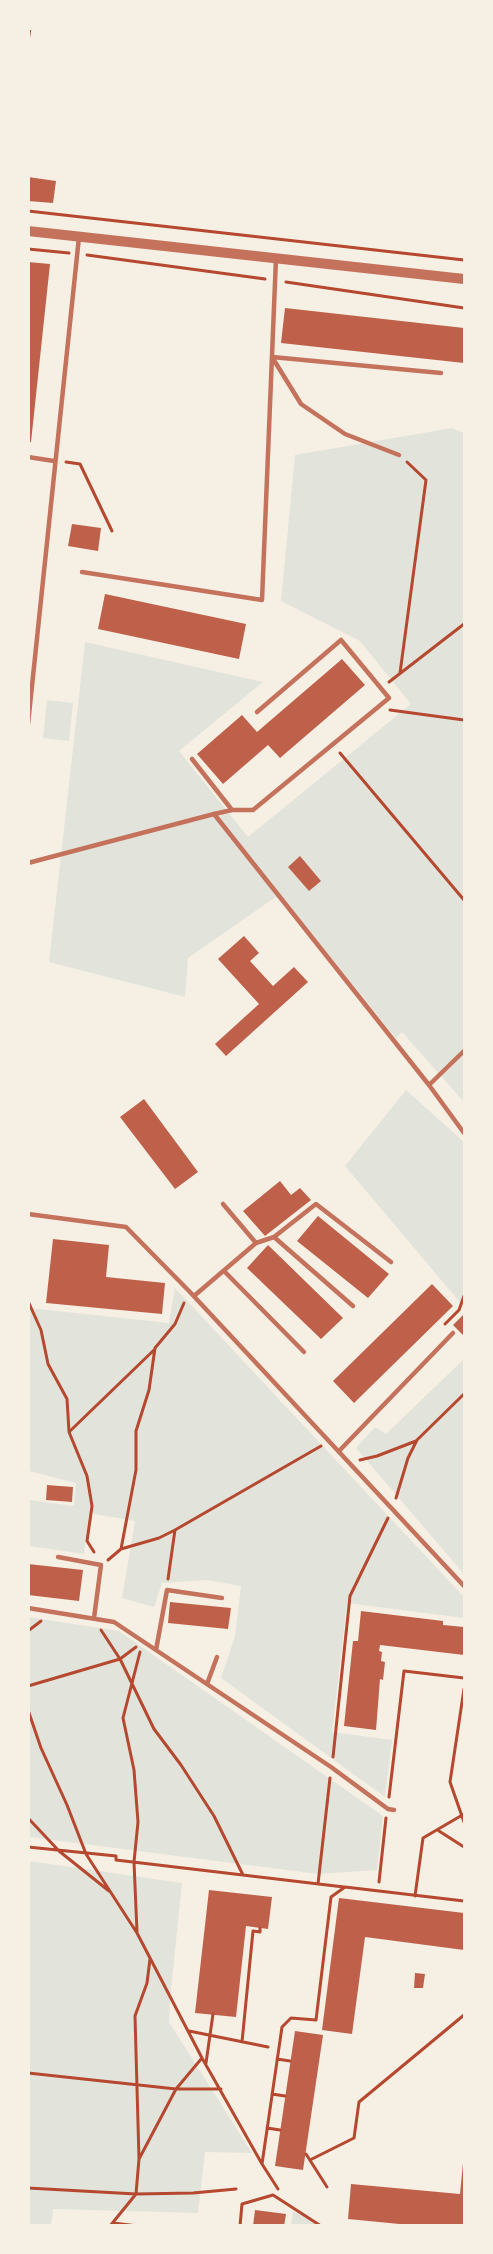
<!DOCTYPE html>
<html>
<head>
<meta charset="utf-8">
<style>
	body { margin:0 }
	#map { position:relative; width:493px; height:2254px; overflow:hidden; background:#f6efe4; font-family:Rubik,sans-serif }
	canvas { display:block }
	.frame { position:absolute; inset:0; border:30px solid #f6efe4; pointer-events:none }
</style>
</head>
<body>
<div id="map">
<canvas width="493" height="2254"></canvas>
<div class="frame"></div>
</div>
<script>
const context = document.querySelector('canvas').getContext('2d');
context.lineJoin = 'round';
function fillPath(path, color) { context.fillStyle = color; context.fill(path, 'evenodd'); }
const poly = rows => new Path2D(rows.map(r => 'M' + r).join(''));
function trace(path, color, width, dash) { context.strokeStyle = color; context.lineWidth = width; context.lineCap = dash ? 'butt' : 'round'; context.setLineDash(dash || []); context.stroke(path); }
const green = poly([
	[452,428,464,433,464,1102,402,1032,396,1038,280,894,188,958,185,997,49,962,85,642,263,682,179,751,248,837,411,704,360,641,281,601,295,455],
	[47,700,73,703,69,741,43,738],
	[406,1090,464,1142,464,1307,345,1166],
	[175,1288,464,1597,464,1618,347,1603,332,1732,392,1740,385,1797,221,1678,235,1636,241,1586,207,1580,162,1583,154,1607,122,1598,135,1521,89,1513,84,1554,29,1546,29,1500,74,1506,76,1483,29,1471,29,1308,169,1323],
	[464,1359,464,1574,356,1448,375,1427,386,1434],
	[28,1617,119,1631,383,1816,377,1870,318,1874,29,1837],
	[29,1861,182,1883,170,1999,169,2022,252,2153,205,2152,198,2213,53,2209,51,2225,29,2226],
	[293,2211,320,2225,291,2226]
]);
const building = poly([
	[28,177,56,181,53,203,28,201],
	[28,262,50,264,31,442,28,442],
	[285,308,464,328,464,363,281,343],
	[72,524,101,528,98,551,68,546],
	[105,594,246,624,239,659,98,629],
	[342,659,365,685,280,758,268,745,223,784,197,754,242,715,257,732],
	[300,856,321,881,309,891,288,867],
	[244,936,259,953,250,961,273,986,294,967,308,982,226,1056,215,1044,259,1004,218,959],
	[144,1099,198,1172,175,1189,120,1117],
	[280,1181,291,1195,300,1188,311,1200,265,1236,243,1211],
	[318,1216,389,1274,368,1298,297,1241],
	[53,1239,109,1245,106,1277,165,1283,162,1314,46,1303],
	[268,1245,343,1318,321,1339,247,1268],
	[432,1284,453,1306,354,1403,333,1381],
	[464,1314,464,1336,453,1325],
	[47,1485,73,1487,72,1502,46,1500],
	[28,1564,83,1570,79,1601,28,1595],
	[170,1602,231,1608,228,1629,168,1623],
	[361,1611,443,1621,443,1625,464,1627,464,1655,380,1645,379,1651,382,1652,381,1661,385,1662,383,1680,380,1679,376,1730,344,1726,353,1641,358,1641],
	[209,1890,272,1897,268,1929,246,1926,236,2017,195,2013],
	[339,1898,464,1913,464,1950,365,1937,352,2034,322,2030],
	[415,1973,425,1974,423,1988,414,1988],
	[295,2031,323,2035,303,2170,275,2166],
	[463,2163,464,2163,464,2226,420,2226,348,2219,351,2184,460,2194],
	[255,2210,286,2214,284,2226,253,2226]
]);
const path = poly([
	[28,41,30,28],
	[28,211,464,260],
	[28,249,69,253],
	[87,255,265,279],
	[286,282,464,308],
	[66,462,80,464,112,531],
	[400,673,426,480,407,462],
	[389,682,464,624],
	[390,710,464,720],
	[340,753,464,900],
	[28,1301,41,1330,48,1364,67,1399,69,1432,87,1476,92,1506,87,1541,94,1552],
	[445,1324,459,1310,464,1296],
	[69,1432,154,1350],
	[360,1460,377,1456,416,1441],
	[396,1498,408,1458,417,1440,464,1394],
	[121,1549,136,1470,136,1431,149,1390,155,1348,175,1324,184,1303],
	[108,1560,121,1549,159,1538,175,1530,321,1446],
	[168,1579,175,1530],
	[101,1630,120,1659,154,1729,181,1765,214,1816,243,1875],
	[28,1631,41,1621],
	[28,1686,120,1659,136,1647],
	[464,1689,450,1782,464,1822],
	[28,1710,41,1748,67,1805,86,1854,137,1933,202,2058,262,2164],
	[333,1757,350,1596,388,1518],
	[389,1797,404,1671,464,1678],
	[28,1818,59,1851,109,1891],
	[439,1831,464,1847],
	[28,1847,116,1856,116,1860,344,1887],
	[379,1882,386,1818],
	[318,1884,330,1778],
	[415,1896,423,1838,464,1814],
	[137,1932,134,1862,138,1822,134,1770,123,1718,140,1652],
	[189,2031,268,2047],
	[242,2042,253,1931,260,1932,260,1928],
	[277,2059,290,2061],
	[206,2063,213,2014],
	[28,2073,176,2089,202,2058],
	[272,2094,285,2096],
	[267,2128,280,2130],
	[306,2154,327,2187],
	[139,2159,176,2089,221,2089],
	[310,2160,354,2138,359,2102,464,2015],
	[28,2188,136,2194,193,2193,236,2189],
	[278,2189,262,2164,282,2027,291,2018,316,2020,331,1897,345,1887,464,1901],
	[113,2223,138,2226],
	[110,2226,136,2194,139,2159,135,2016,147,1983,150,1959],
	[240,2226,242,2204,273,2195,321,2226]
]);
const service = poly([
	[399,455,345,434,301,404,272,357,441,373],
	[28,457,54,461],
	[82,572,262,600,276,258],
	[28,724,79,237],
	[192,759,232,810],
	[214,814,429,1085,464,1133],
	[28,863,214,814,232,810,253,810,389,698,341,640,257,712],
	[429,1085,464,1051],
	[223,1204,256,1243],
	[28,1214,126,1227,189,1291,464,1586],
	[274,1237,353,1306],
	[224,1271,304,1352],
	[194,1296,256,1243,274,1237,316,1204,391,1262],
	[339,1451,453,1333],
	[58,1557,101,1565,94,1618],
	[28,1608,114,1622,331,1767,388,1809,394,1810],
	[156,1650,167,1590,222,1598],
	[207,1684,217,1657]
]);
const tertiary = poly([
	[28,231,464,279]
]);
fillPath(green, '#e2e4dc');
fillPath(building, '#bf614a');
trace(path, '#b5482f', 3);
trace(service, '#c5725c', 4.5);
trace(tertiary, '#c5725c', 10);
</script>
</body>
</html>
